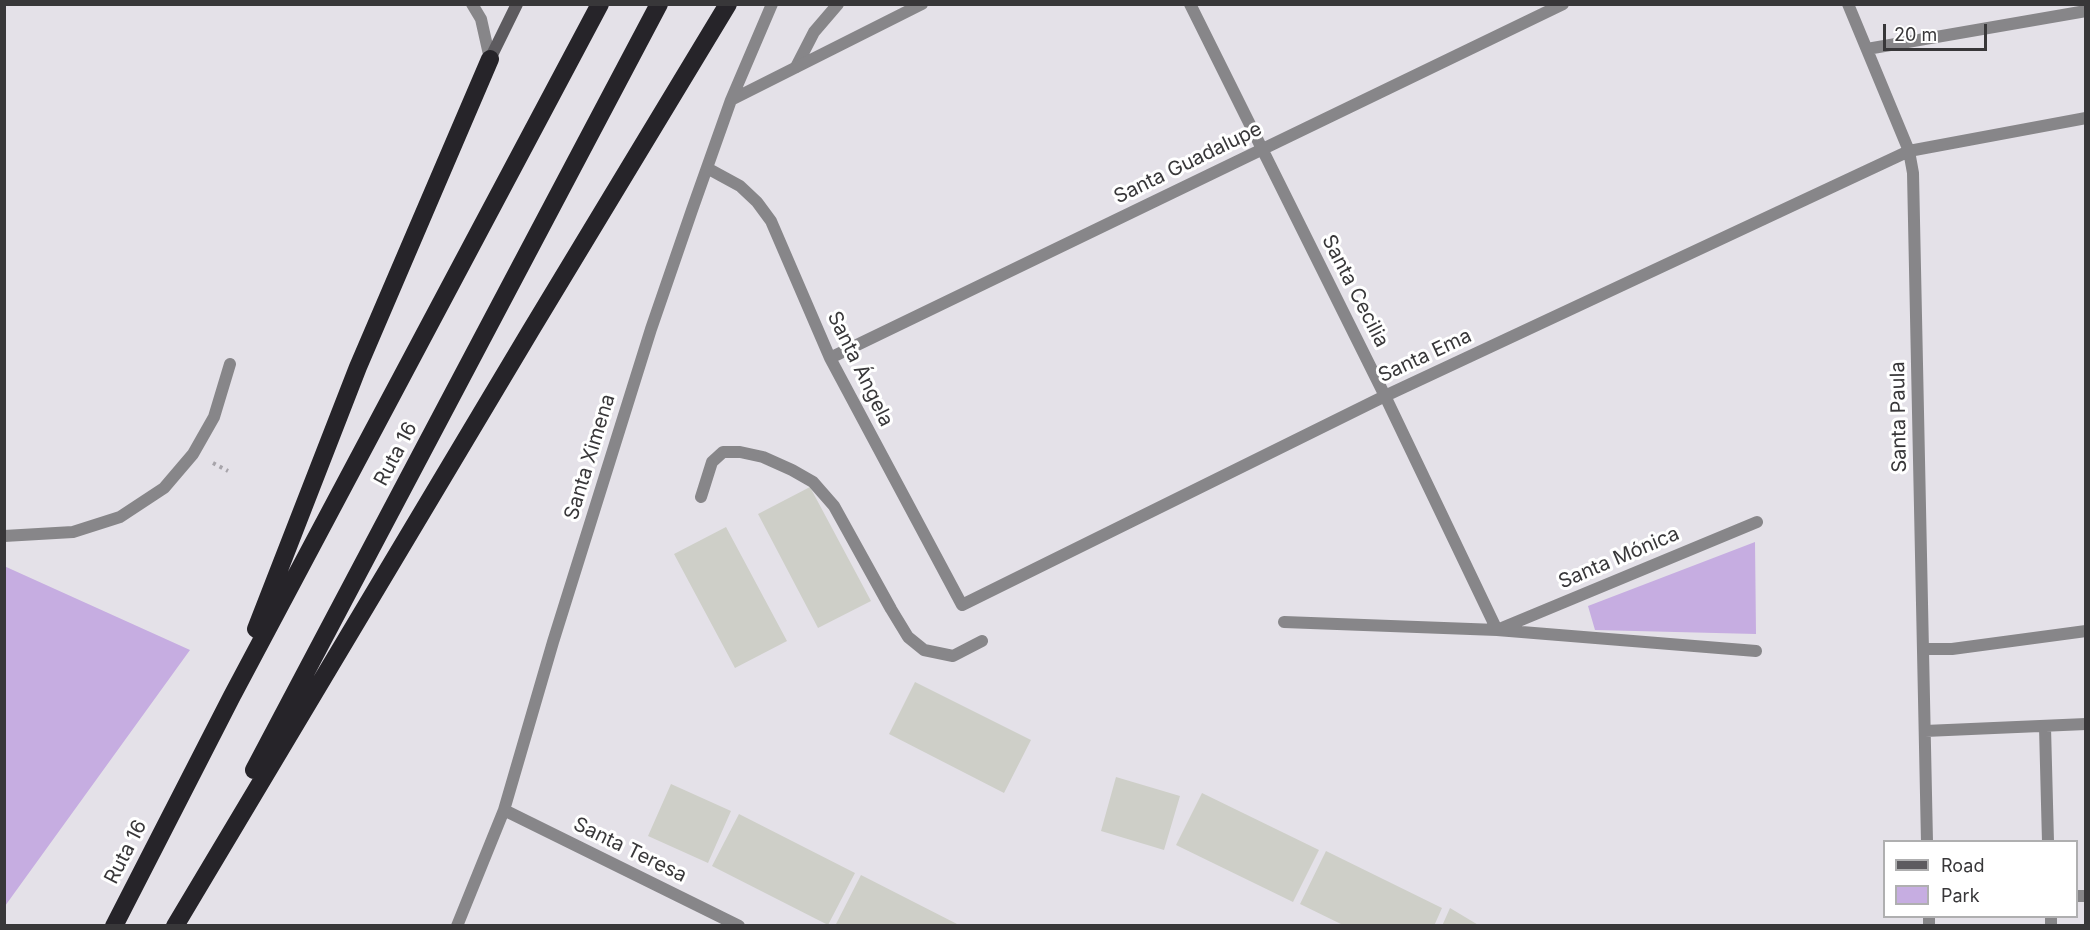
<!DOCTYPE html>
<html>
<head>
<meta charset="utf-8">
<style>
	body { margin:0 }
	#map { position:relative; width:2090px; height:930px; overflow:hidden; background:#e4e1e8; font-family:Inter,sans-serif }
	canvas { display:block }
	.frame { position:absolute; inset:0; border:6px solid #383739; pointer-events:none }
	.legend { position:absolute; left:1883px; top:840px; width:195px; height:78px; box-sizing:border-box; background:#fff; border:2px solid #afafb0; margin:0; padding:8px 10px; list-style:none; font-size:18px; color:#383739 }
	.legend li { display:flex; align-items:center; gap:12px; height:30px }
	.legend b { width:30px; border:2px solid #afafb0 }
	.scale { position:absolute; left:1883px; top:24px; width:104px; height:27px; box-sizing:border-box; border:3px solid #383739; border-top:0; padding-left:8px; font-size:18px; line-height:21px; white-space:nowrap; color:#383739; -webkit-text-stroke:4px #fff; paint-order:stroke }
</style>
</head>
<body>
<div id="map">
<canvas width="2090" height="930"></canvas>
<div class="frame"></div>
<ul class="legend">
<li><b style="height:8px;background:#5d5b5f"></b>Road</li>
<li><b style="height:16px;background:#c6ade1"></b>Park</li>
</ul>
<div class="scale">20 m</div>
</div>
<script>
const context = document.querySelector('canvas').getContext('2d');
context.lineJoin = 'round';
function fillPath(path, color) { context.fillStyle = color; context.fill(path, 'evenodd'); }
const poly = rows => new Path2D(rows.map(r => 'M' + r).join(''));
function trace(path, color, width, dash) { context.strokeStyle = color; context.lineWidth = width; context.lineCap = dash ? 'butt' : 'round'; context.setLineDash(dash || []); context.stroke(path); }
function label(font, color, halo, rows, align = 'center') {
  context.font = font + ' Inter,sans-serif'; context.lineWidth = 6; context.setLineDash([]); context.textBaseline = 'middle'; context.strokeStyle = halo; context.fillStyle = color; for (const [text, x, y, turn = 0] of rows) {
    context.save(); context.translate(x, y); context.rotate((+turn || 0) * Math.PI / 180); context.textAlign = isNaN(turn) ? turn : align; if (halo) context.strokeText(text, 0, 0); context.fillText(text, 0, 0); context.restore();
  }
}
const green = poly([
	[1755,542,1756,634,1595,630,1588,606],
	[4,566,190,650,5,906,4,906]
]);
const building = poly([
	[810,487,871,601,818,628,758,514],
	[726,527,787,641,735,668,674,554],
	[915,682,1031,740,1004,793,889,734],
	[1116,777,1180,796,1164,850,1101,831],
	[671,784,731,811,708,863,648,836],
	[1202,793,1319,850,1293,902,1176,845],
	[739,814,855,873,828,925,712,866],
	[1326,851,1442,908,1434,926,1345,926,1300,904],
	[861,875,961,926,835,926],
	[1450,908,1480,926,1442,926]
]);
const path = poly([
	[213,463,228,471]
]);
const lane = poly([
	[472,4,481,19,490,59],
	[796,67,814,32,838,4],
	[701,497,712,462,723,452,740,452,763,457,792,470,813,482,834,506,891,609,908,637,924,650,953,656,982,641],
	[4,536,73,532,120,517,164,488,193,454,214,417,230,364]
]);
const street = poly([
	[1190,4,1385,396,1497,630,1757,522],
	[1848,4,1909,151,1913,173,1927,842],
	[1867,49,2086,11],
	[731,100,922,4],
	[707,168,740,186,757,202,771,221,830,358,962,605,1385,396,1909,151,2086,118],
	[830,358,1563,4],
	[1284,622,1497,630,1756,651],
	[1923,649,1952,649,2086,631],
	[2045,727,2048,842],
	[1925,731,2086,724],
	[504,810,739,926],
	[2076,896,2086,896],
	[1929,916,1929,926],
	[2051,916,2051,926],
	[457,926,504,810,553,642,651,329,692,210,731,100,772,4]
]);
const secondary = poly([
	[490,59,517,4]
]);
const highway = poly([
	[256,629,358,367,490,59],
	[254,770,659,4],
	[114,926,232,696,600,4],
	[175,926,531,330,728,4]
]);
const streetNames = [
	["Santa Guadalupe",1188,163,-26],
	["Santa Cecilia",1355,291,63],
	["Santa Ema",1425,356,-25],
	["Santa Ángela",860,369,64],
	["Santa Paula",1899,417,-91],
	["Ruta 16",396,454,-62],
	["Santa Ximena",590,457,-73],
	["Santa Mónica",1619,558,-23],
	["Santa Teresa",630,850,26],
	["Ruta 16",126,852,-63]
];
fillPath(green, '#c6ade1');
fillPath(building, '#cecfc8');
trace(path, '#a7a4aa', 4, [3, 4.5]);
trace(lane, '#878689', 12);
trace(street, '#878689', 12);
trace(secondary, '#5d5b5f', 12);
trace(highway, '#262429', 18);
label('20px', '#383739', '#fff', streetNames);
</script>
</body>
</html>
